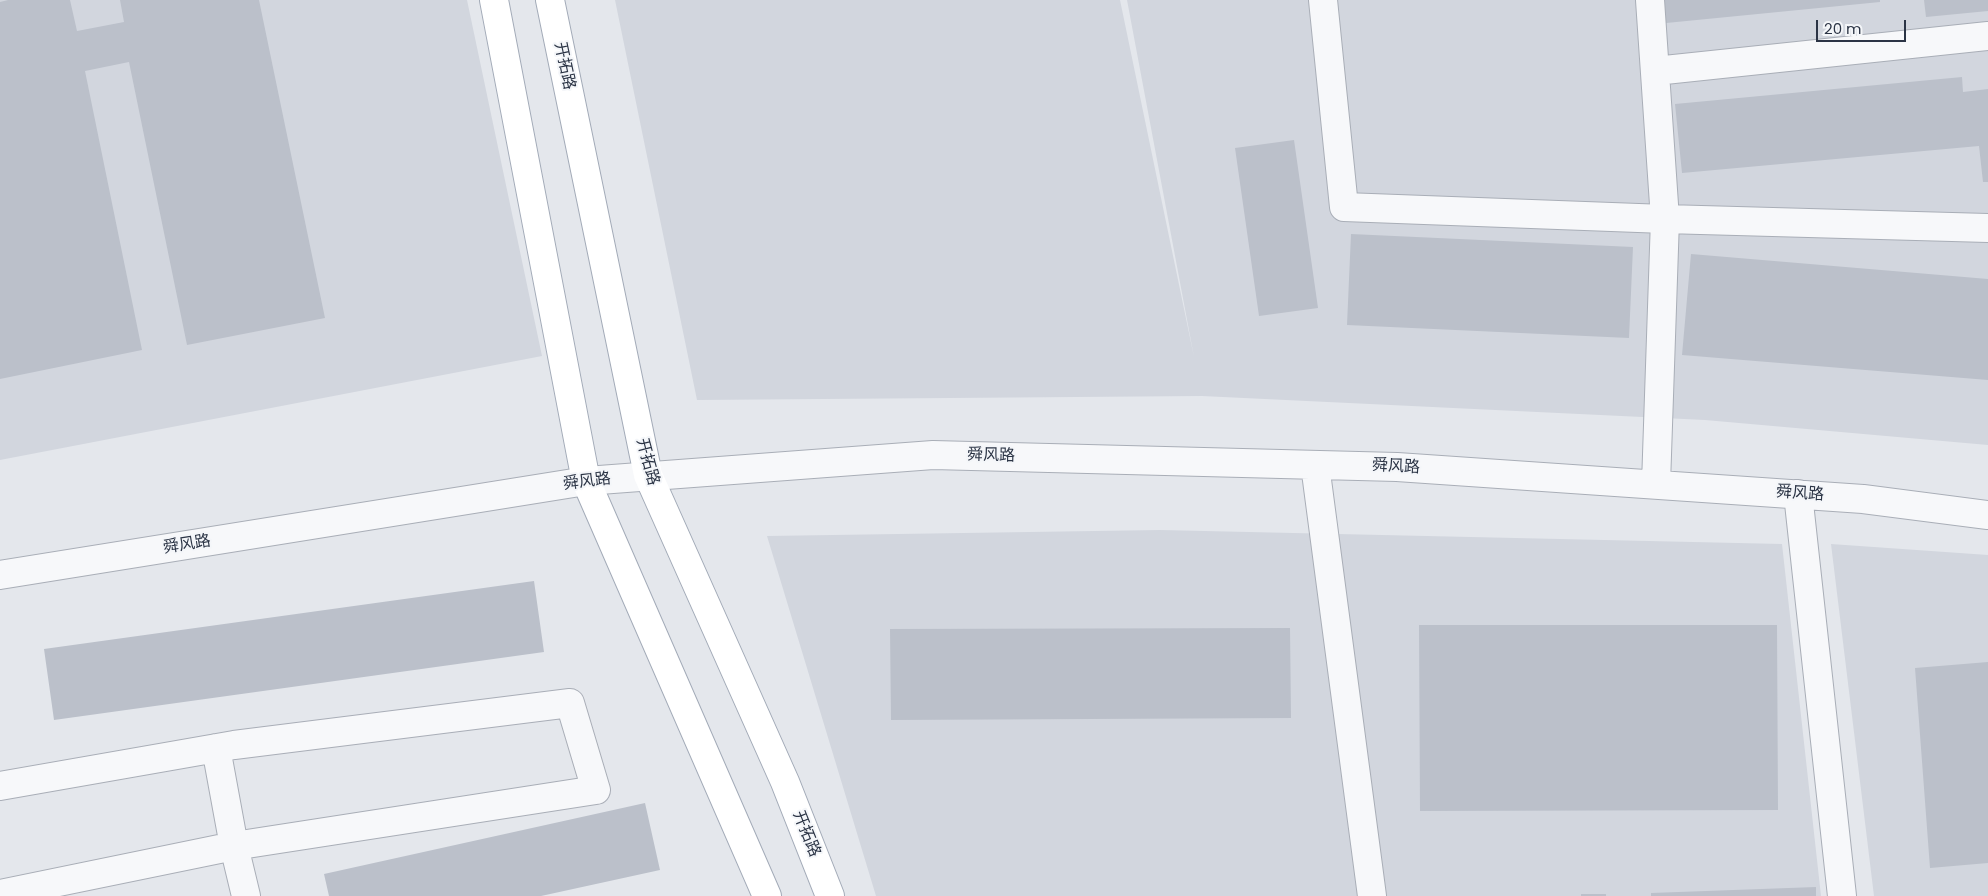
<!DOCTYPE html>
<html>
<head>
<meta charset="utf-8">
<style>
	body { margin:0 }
	#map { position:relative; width:1988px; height:896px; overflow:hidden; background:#e4e7ec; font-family:Poppins,sans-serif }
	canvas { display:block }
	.scale { position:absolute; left:1816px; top:20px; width:90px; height:22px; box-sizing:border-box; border:2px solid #2b3445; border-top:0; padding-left:6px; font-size:15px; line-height:18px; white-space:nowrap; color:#2b3445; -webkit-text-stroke:4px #f4f6f9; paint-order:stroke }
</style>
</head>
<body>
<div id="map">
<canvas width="1988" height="896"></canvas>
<div class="scale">20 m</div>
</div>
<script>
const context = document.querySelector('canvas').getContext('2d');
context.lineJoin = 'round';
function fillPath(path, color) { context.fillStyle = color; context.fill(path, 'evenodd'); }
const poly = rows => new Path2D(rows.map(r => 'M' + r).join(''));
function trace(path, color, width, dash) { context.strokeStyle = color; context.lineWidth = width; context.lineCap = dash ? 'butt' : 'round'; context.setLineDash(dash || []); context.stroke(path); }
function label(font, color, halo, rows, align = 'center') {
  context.font = font + ' Poppins,"Noto Sans SC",sans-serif'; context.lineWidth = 4; context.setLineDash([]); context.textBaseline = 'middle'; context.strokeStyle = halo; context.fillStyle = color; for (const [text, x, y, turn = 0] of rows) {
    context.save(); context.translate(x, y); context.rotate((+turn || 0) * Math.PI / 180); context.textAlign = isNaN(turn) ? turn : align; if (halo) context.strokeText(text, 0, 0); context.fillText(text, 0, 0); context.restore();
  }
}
const built = poly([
	[0,0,467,0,542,356,0,460],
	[615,0,1120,0,1194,357,1127,0,1988,0,1988,445,1705,420,1202,396,697,400],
	[1160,530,1782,544,1821,896,876,896,767,536],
	[1831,544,1988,555,1988,896,1874,896]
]);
const building = poly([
	[8,0,70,0,77,31,124,22,120,0,259,0,325,318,187,345,129,62,85,71,142,350,0,379,0,2],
	[1654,0,1880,0,1880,2,1656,24],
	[1924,0,1988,0,1988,11,1926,17],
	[1962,77,1963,92,1988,89,1988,182,1983,182,1979,146,1682,173,1675,104],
	[1294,140,1318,308,1259,316,1235,148],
	[1351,234,1633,247,1629,338,1347,325],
	[1691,254,1988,279,1988,380,1682,355],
	[534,581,544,652,54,720,44,649],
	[1419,625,1777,625,1778,810,1420,811],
	[1290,628,1291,718,891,720,890,629],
	[1988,662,1988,863,1930,868,1915,668],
	[645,803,660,870,541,896,329,896,324,874],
	[1816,887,1816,896,1651,896,1651,893],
	[1581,894,1606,894,1606,896,1581,896]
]);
const minor = poly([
	[1323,0,1344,207,1665,219,1988,228],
	[1650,0,1665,219,1656,484],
	[1655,71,1988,36],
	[1315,465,1372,896],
	[1798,494,1842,896],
	[0,575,586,481,933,455,1397,467,1863,499,1988,515],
	[216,748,234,846,246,896],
	[0,786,234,745,570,703,596,790,234,846,0,894]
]);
const major = poly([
	[494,0,586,481,767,896],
	[550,0,648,475,785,782,830,896]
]);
const streetNames = [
	["开拓路",564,66,78],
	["舜风路",991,456,1],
	["开拓路",647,462,75],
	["舜风路",1396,467,3],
	["舜风路",587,482,-7],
	["舜风路",1800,494,4],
	["舜风路",187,545,-9],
	["开拓路",806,834,68]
];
fillPath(built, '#d2d6de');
fillPath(building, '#bbc0ca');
trace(minor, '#a9aeb7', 30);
trace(major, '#a3abb8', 30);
trace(minor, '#f7f8fa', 28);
trace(major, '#fff', 28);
label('16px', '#2b3445', '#f4f6f9', streetNames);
</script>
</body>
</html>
